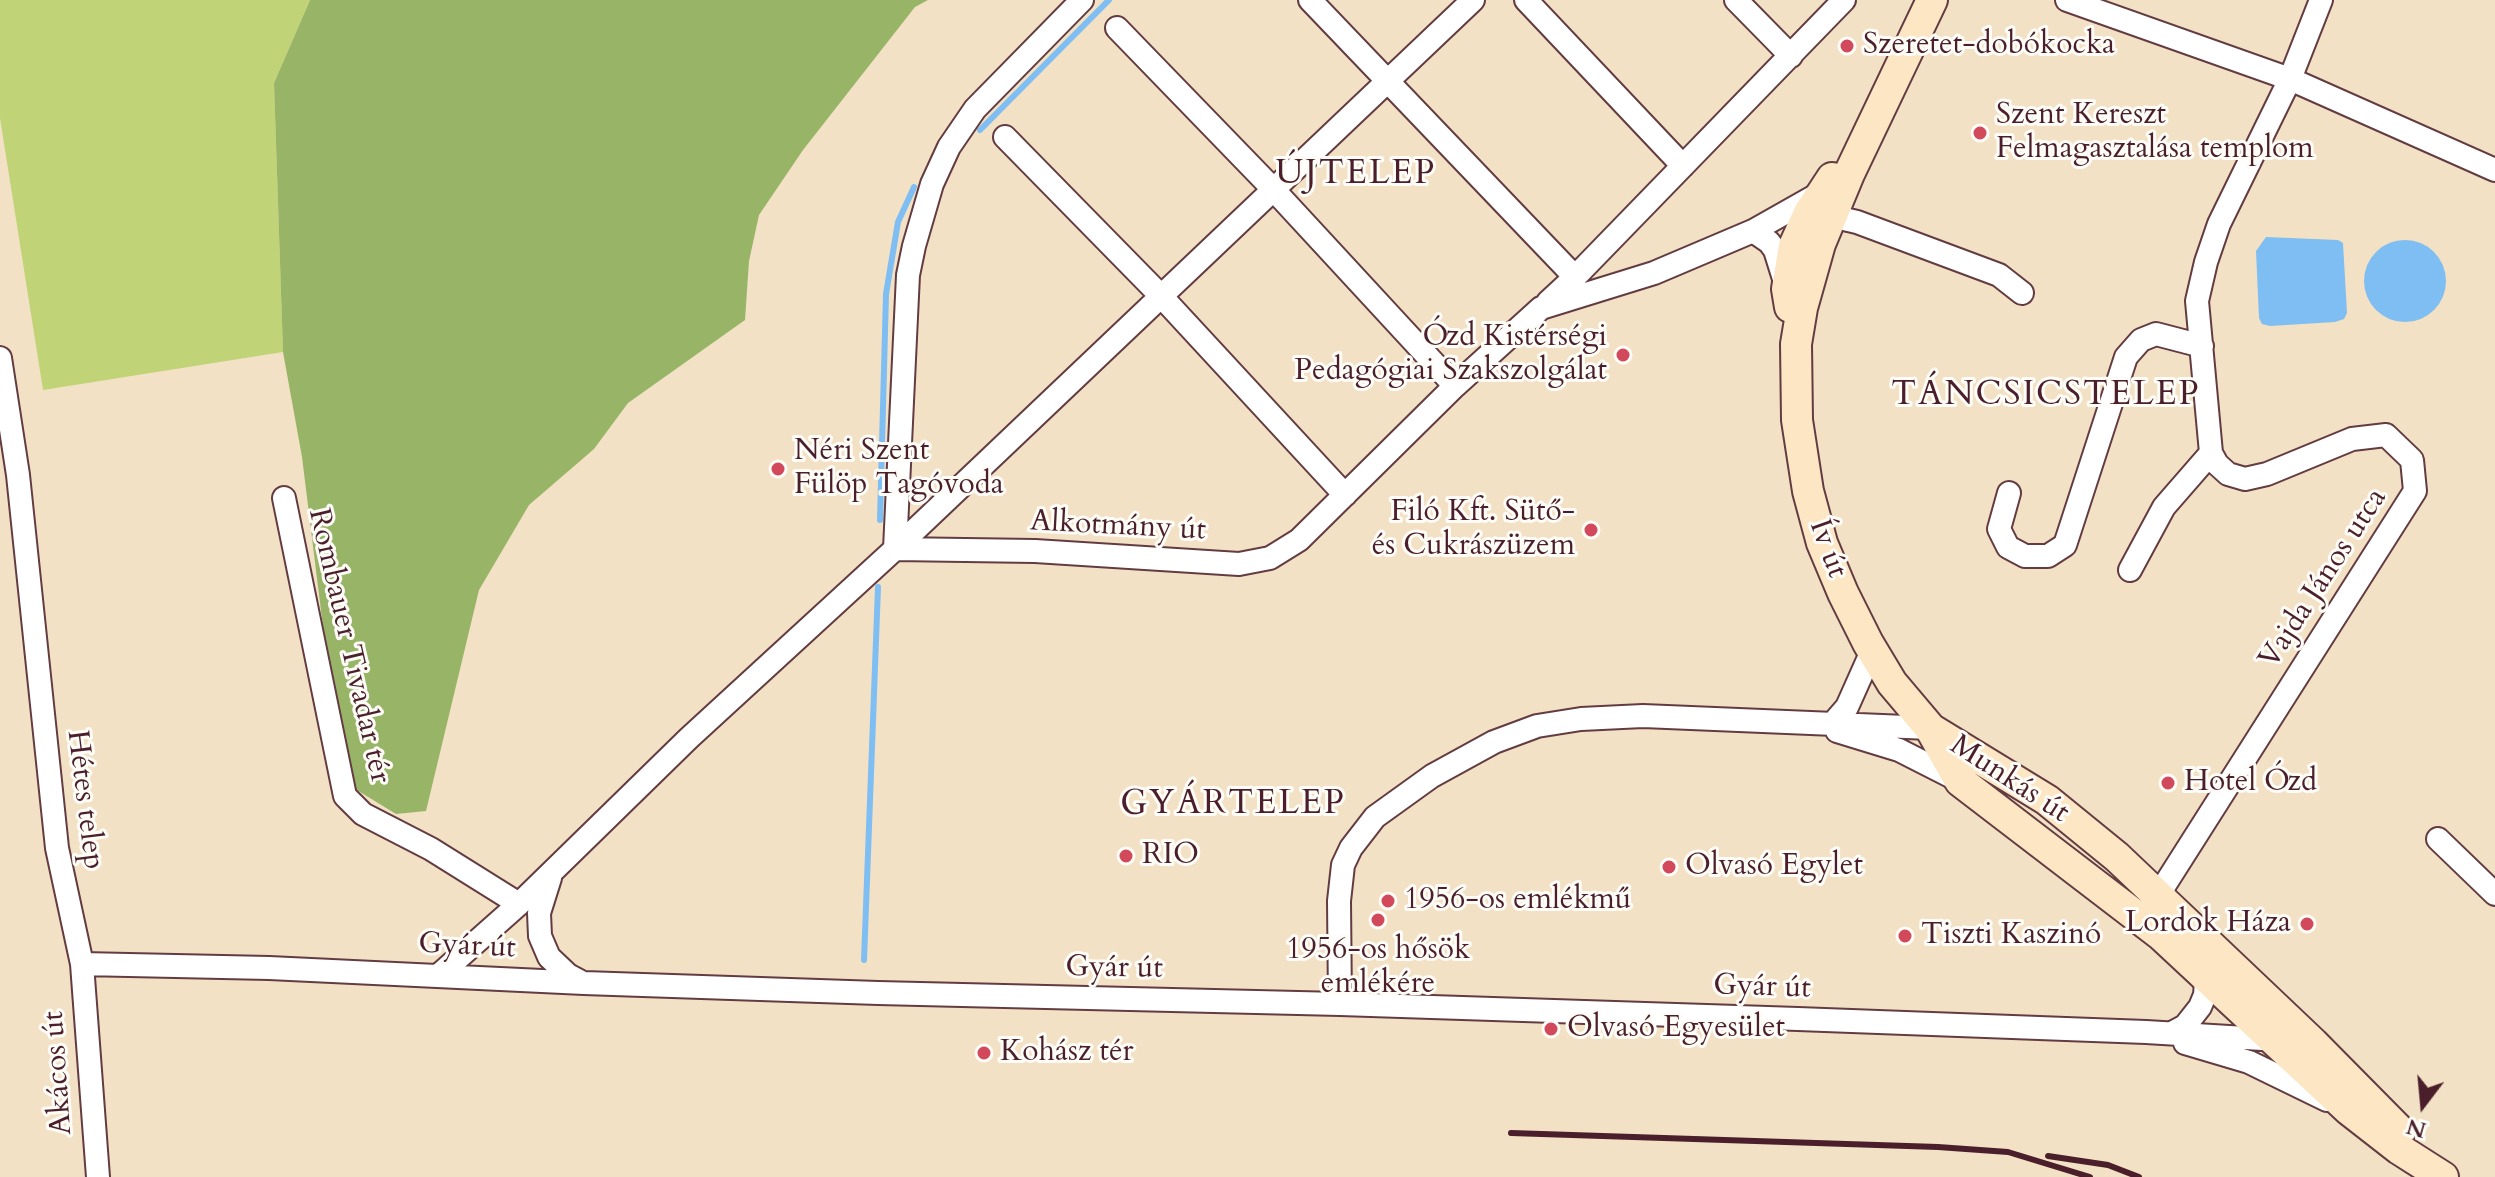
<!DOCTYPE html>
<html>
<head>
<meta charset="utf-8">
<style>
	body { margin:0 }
	#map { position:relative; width:2495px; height:1177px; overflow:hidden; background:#f3e1c5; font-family:Cardo,serif }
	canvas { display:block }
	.north { position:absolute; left:2383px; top:1065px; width:80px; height:80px; -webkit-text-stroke:6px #fdfcf7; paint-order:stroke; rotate:196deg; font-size:22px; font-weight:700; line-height:32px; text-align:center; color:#4a1f2b }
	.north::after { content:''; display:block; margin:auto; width:28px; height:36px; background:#4a1f2b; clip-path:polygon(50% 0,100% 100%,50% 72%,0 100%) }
</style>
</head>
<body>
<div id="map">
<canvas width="2495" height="1177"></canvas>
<div class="north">N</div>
</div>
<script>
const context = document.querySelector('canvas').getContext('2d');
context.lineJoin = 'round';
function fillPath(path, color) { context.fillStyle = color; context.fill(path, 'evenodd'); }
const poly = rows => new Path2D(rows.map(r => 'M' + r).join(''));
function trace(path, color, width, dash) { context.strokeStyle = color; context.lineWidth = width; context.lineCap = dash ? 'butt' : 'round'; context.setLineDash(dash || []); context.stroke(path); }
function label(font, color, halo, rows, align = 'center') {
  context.font = font + ' Cardo,serif'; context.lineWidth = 6; context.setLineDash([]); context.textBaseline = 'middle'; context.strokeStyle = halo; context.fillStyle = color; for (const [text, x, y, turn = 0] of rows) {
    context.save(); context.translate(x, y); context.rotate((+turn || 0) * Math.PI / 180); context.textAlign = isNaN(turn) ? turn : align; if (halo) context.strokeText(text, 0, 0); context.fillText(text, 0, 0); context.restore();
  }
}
const green = poly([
	[0,0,310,0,274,83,283,352,43,390,0,118]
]);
const forest = poly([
	[310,0,928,0,915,7,803,150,759,215,749,261,745,320,628,403,594,449,529,505,479,590,426,811,396,814,342,781,302,457,283,352,274,83]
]);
const water = poly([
	[2266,237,2338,240,2343,243,2347,313,2344,319,2335,322,2270,326,2262,324,2259,318,2256,251],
	'2364 281a41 41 0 1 1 82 0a41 41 0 1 1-82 0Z'
]);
const stream = poly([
	[980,130,1109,0],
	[880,520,886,294,898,222,914,187],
	[864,960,878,587]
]);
const minor = poly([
	[1310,0,1575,277],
	[1526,0,1683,166],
	[1736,0,1791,56],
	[2067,0,2290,79,2495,170],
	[1117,28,1273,189,1455,386],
	[1005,137,1161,296,1345,495],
	[1831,216,1857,222,1999,275,2022,293],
	[1753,231,1769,242,1775,250,1785,282],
	[1548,302,1575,277,1844,0],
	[0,358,18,475,57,848,82,964,98,1177],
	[2009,493,1999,529,2008,547,2025,556,2048,556,2065,545,2126,357,2141,340,2156,334,2202,346],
	[284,498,345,796,363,814,431,849,519,904],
	[895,549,1473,0],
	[895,549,908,275,914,246,932,184,949,147,975,109,1082,0],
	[2130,570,2164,507,2211,453],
	[1834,722,1847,707,1872,651],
	[1837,731,1899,750,1960,781],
	[2438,839,2495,894],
	[550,878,539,913,540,936,549,957,568,975,583,983],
	[2161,909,2164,886,2415,491,2412,460,2386,435,2352,439,2267,474,2245,479,2228,474,2217,464,2211,453,2197,301,2206,262,2219,224,2290,79,2321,0],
	[82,964,269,968,584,983,878,993,1340,1004,1798,1019,2146,1032,2279,1040],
	[439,975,519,904,689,738,895,549,1035,551,1239,564,1270,558,1299,540,1455,386,1541,308,1654,273,1753,231,1822,192],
	[1340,1004,1339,901,1343,865,1351,848,1375,817,1432,776,1494,742,1537,726,1581,719,1643,716,1930,728],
	[2172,1033,2185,1026,2200,1007,2205,995,2207,968],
	[2185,1043,2249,1062,2327,1100]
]);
const secondary = poly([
	[1932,0,1849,174,1820,244,1802,308,1796,344,1797,420,1808,491,1822,543,1843,593,1868,643,1892,683,1930,728,1960,781,2161,935,2349,1110,2399,1149,2443,1177],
	[1790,307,1787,289,1794,246,1809,213,1832,178],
	[1931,729,2047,800,2117,857,2313,1043,2400,1131]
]);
const rail = poly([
	[1511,1133,1938,1147,2008,1152,2090,1177],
	[2048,1156,2108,1165,2139,1177]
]);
const markers = [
	[1847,46,8,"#d1495b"],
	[1980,133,8,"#d1495b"],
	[1623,355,8,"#d1495b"],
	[778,469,8,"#d1495b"],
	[1591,530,8,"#d1495b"],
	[2168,783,8,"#d1495b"],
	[1126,856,8,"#d1495b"],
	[1669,867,8,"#d1495b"],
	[1388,901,8,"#d1495b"],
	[1378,920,8,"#d1495b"],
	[2307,924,8,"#d1495b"],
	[1905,936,8,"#d1495b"],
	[1551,1029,8,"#d1495b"],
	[984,1053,8,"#d1495b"]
];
const poiNames = [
	["Szeretet-dobókocka",1863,46],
	["Szent Kereszt",1996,116],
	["Felmagasztalása templom",1996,150],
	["Ózd Kistérségi",1607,338,"right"],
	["Pedagógiai Szakszolgálat",1607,372,"right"],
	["Néri Szent",794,452],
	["Fülöp Tagóvoda",794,486],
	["Filó Kft. Sütő-",1575,513,"right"],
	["és Cukrászüzem",1575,547,"right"],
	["Hotel Ózd",2184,783],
	["RIO",1142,856],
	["Olvasó Egylet",1685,867],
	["1956-os emlékmű",1404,901],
	["Lordok Háza",2291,924,"right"],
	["Tiszti Kaszinó",1921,936],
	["1956-os hősök",1378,951,"center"],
	["emlékére",1378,985,"center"],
	["Olvasó Egyesület",1567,1029],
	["Kohász tér",1000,1053]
];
const streetNames = [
	["Alkotmány út",1118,527,3],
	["Ív út",1827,549,70],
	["Vajda János utca",2324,579,-57],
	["Rombauer Tivadar tér",348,646,77],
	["Munkás út",2009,780,33],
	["Hétes telep",84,800,83],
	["Gyár út",467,947,3],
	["Gyár út",1114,969,1],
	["Gyár út",1762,988,2],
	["Akácos út",59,1073,-94]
];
const quarterNames = [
	["ÚJTELEP",1356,175],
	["TÁNCSICSTELEP",2046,396],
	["GYÁRTELEP",1233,805]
];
fillPath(green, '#c0d376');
fillPath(forest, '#98b567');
fillPath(water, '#7ebef2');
trace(stream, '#7ebef2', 6);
trace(minor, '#633c42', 26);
trace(secondary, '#633c42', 34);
trace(minor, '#fff', 22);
trace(secondary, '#fce6c4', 30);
trace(rail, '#4a1f2b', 6);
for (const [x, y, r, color] of markers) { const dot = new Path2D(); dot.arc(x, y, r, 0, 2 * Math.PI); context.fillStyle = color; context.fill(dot); trace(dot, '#fdfcf7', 3); }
label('30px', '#4a1f2b', '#fdfcf7', poiNames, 'left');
label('30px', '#4a1f2b', '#fdfcf7', streetNames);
context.letterSpacing = '2px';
label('34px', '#4a1f2b', '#fdfcf7', quarterNames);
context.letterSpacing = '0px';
</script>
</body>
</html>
